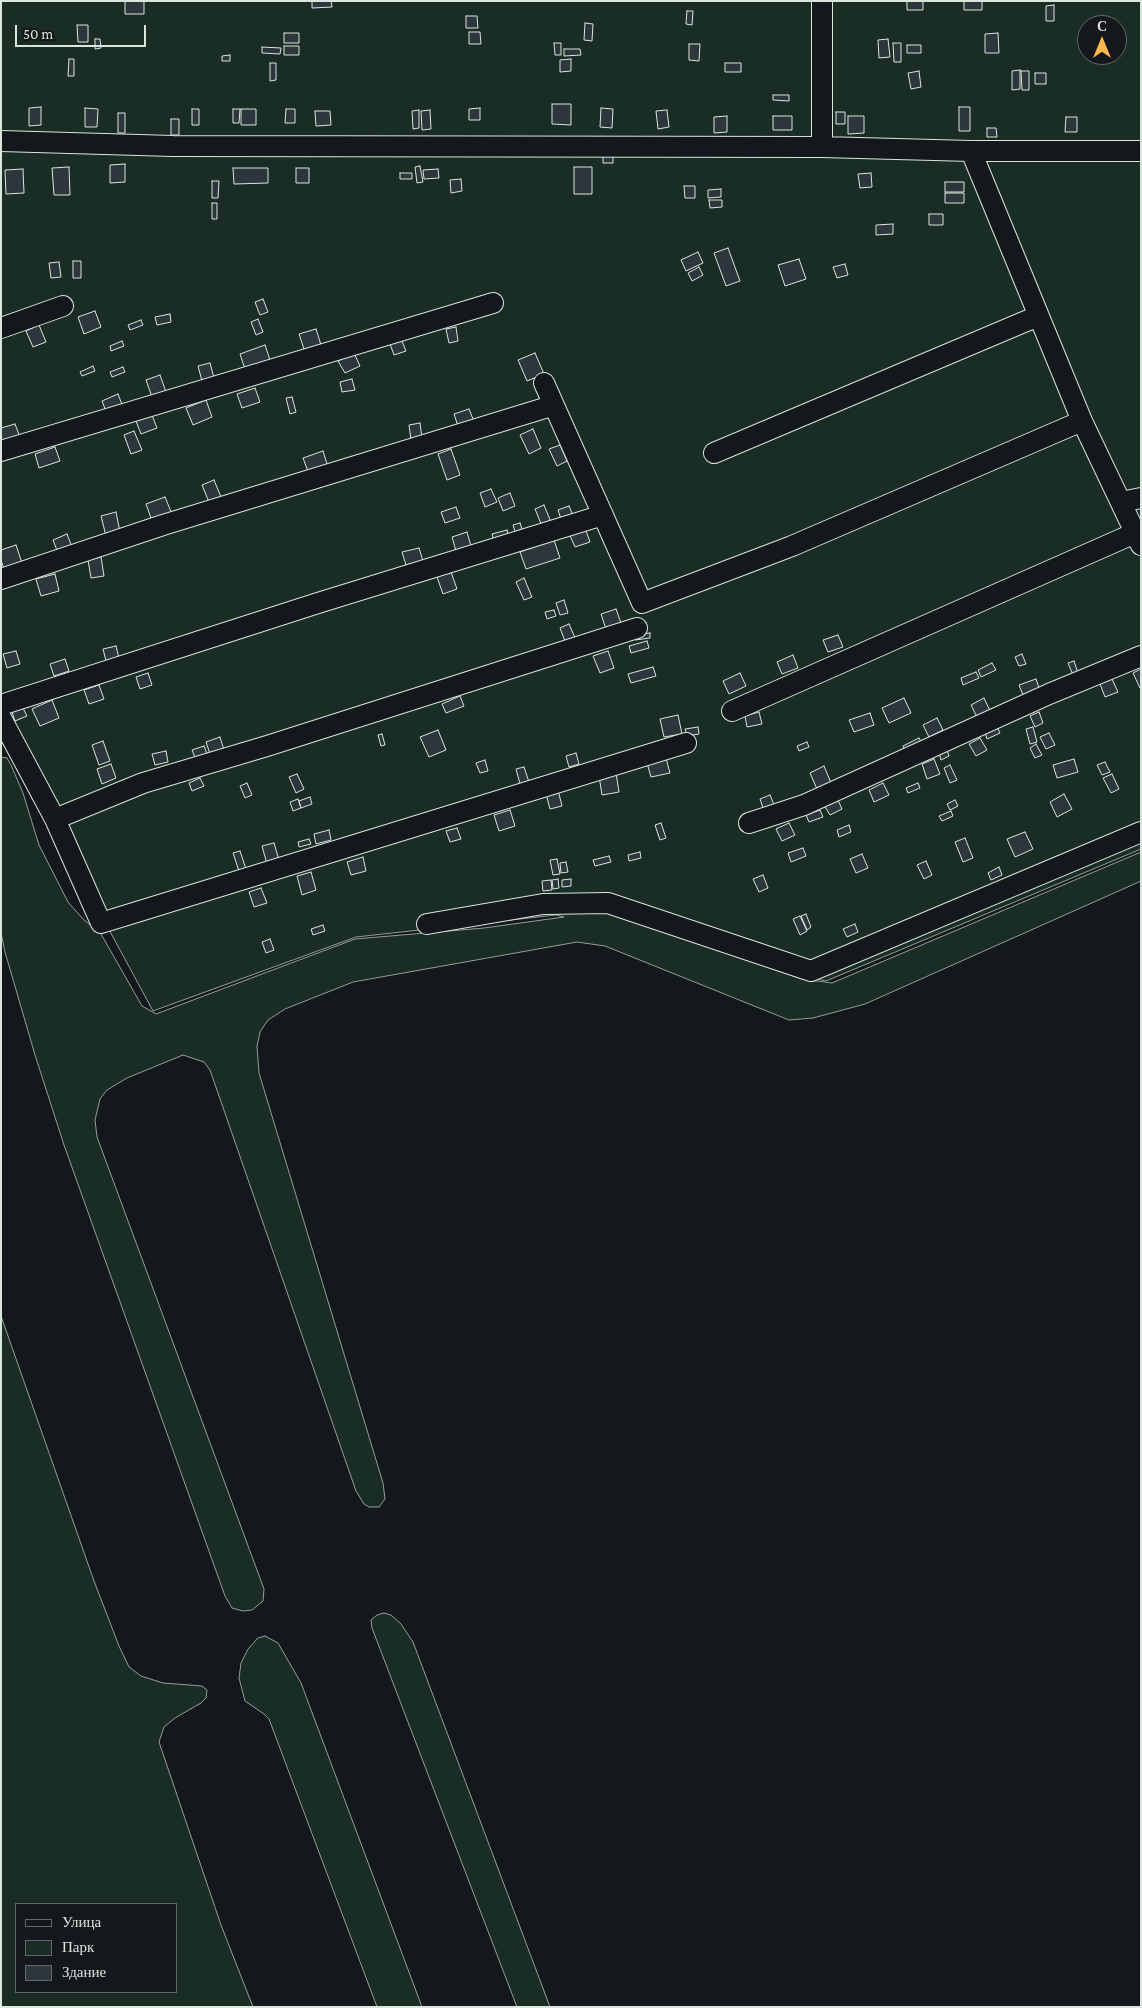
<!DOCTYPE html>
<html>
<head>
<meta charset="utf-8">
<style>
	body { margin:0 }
	#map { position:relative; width:1142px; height:2008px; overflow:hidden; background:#14181c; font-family:"Crimson Pro",serif }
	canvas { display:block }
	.frame { position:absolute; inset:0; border:2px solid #d8e6dc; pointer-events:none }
	.legend { position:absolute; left:15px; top:1903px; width:162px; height:90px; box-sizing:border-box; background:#14181c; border:1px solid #626a69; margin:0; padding:6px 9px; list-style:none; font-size:15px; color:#d8e6dc }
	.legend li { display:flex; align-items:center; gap:10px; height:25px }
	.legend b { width:25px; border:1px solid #626a69 }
	.north { position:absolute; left:1077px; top:15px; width:50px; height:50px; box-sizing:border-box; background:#14181c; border:1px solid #626a69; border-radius:50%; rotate:0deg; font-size:14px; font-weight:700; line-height:20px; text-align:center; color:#d8e6dc }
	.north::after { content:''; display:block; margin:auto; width:18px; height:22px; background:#ffb74d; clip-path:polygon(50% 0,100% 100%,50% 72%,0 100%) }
	.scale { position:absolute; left:15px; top:25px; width:131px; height:22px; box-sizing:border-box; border:2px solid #d8e6dc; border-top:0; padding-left:6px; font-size:15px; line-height:18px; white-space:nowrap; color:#d8e6dc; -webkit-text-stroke:4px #14181c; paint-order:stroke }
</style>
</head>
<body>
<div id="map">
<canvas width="1142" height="2008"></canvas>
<div class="frame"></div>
<ul class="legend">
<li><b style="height:6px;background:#14181c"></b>Улица</li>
<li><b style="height:14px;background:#1a2d24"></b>Парк</li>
<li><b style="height:14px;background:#2c363c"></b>Здание</li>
</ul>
<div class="north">С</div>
<div class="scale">50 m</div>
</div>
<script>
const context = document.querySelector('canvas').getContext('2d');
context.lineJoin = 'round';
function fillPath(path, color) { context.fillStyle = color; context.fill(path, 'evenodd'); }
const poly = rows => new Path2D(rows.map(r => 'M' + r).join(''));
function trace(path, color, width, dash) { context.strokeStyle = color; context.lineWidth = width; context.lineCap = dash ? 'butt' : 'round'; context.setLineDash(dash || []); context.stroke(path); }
const green = poly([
	[1,1,1141,1,1141,849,826,981,770,968,802,979,832,983,1141,852,1141,881,865,1004,813,1018,789,1020,605,946,577,942,353,982,285,1009,268,1020,260,1032,257,1046,259,1073,383,1483,385,1499,379,1507,369,1507,364,1504,356,1491,210,1070,204,1062,183,1055,127,1078,107,1090,100,1099,95,1120,97,1137,264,1589,263,1601,252,1610,243,1611,232,1608,225,1596,64,1145,35,1055,5,952,1,933,1,757,7,758,11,765,23,793,39,845,68,902,83,919,101,934,142,1006,156,1014,355,939,484,928,564,917,556,915,356,937,153,1011,1,730,1,1],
	[1087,25,1117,25,1117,55,1087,55,1087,25],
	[1,1316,94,1581,119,1646,129,1667,141,1676,163,1683,202,1686,207,1690,206,1698,201,1703,175,1718,164,1727,159,1742,221,1925,253,2007,1,2007,1,1316],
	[16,1904,176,1904,176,1992,16,1992,16,1904],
	[384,1613,391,1615,401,1624,413,1642,550,2007,517,2007,372,1628,371,1620,377,1615,384,1613],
	[265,1636,278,1643,301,1683,422,2007,377,2007,269,1719,264,1714,245,1701,239,1678,241,1663,248,1649,258,1638,265,1636]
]);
const building = poly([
	[125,1,144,1,144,14,125,14,125,1],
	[312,1,331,1,332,7,312,8,312,1],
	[907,1,923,1,923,10,907,10,907,1],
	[964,1,982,1,982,10,964,10,964,1],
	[1054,5,1054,21,1046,21,1046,6,1054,5],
	[687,11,693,11,692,25,686,24,687,11],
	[466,16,477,16,478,28,466,28,466,16],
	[585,23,593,24,592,41,584,40,585,23],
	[77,25,88,25,88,42,78,42,77,25],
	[469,32,480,32,481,44,469,44,469,32],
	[284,33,299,33,299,43,284,43,284,33],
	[998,33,999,53,985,53,985,34,998,33],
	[95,39,100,39,101,48,95,49,95,39],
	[888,39,890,57,879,58,878,40,888,39],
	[554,43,561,43,561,55,555,55,554,43],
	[893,43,901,43,901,62,894,62,893,43],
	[689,44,700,44,699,61,689,60,689,44],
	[907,45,921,45,921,53,907,53,907,45],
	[284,46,299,46,299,55,284,55,284,46],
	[262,47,281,48,280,54,262,53,262,47],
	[564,49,580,49,581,55,564,56,564,49],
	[230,55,230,61,222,61,222,56,230,55],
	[69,59,74,59,74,76,68,76,69,59],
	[571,59,571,71,560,72,560,60,571,59],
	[270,63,276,63,276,80,270,81,270,63],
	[725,63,741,63,741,72,725,72,725,63],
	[1020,70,1020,89,1012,90,1012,71,1020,70],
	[919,71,921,87,911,89,908,73,919,71],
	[1021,71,1029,71,1029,90,1022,90,1021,71],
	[1035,73,1046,73,1046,84,1035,84,1035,73],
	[773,95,789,95,789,101,773,100,773,95],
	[552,104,571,104,571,125,552,124,552,104],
	[41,107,41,125,29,126,29,108,41,107],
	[959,107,970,107,970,131,959,131,959,107],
	[85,108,98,109,97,127,85,127,85,108],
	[480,108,480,120,469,120,469,109,480,108],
	[601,108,613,109,612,128,600,127,601,108],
	[192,109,199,109,199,125,192,125,192,109],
	[233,109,240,109,239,123,233,123,233,109],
	[241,109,256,109,256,125,241,125,241,109],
	[286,109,295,109,295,123,285,123,286,109],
	[419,110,419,128,413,129,412,111,419,110],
	[430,110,431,129,422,130,421,111,430,110],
	[667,110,669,127,658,129,656,111,667,110],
	[315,111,330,111,331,125,316,126,315,111],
	[836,112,845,112,845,124,836,124,836,112],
	[118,113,125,113,125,133,118,133,118,113],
	[727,116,727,132,714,133,714,117,727,116],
	[773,116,792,116,792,130,773,130,773,116],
	[848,116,864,116,864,133,848,134,848,116],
	[1066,117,1077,117,1077,132,1065,132,1066,117],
	[171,119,179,119,179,135,171,135,171,119],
	[987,128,996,128,997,137,987,137,987,128],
	[603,156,613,156,613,163,603,163,603,156],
	[125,164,125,182,110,183,110,165,125,164],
	[420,166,423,182,417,183,415,167,420,166],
	[69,167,70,195,54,195,52,168,69,167],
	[574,167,592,167,592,194,574,194,574,167],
	[233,168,268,168,268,183,234,184,233,168],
	[296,168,309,168,309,183,296,183,296,168],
	[23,169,24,193,6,194,5,170,23,169],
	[438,169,439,178,424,179,423,170,438,169],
	[400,173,412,173,412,179,400,179,400,173],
	[871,173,872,187,860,188,858,174,871,173],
	[461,179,462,191,451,193,450,180,461,179],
	[212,181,219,181,218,198,212,198,212,181],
	[945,182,964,182,964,192,945,192,945,182],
	[684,186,695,186,695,198,685,198,684,186],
	[721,189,721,197,708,198,708,190,721,189],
	[945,193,964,193,964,203,945,203,945,193],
	[709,200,722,200,722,207,710,208,709,200],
	[212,203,217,203,217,219,212,219,212,203],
	[929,214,943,214,943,225,929,225,929,214],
	[893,224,893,234,876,235,876,225,893,224],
	[728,248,740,281,726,286,714,253,728,248],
	[698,252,703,263,686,271,681,260,698,252],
	[799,259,806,279,785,286,778,265,799,259],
	[73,261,81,261,81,278,73,278,73,261],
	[59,262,61,277,51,278,49,263,59,262],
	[845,264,848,275,837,278,833,267,845,264],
	[699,267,703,275,692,281,688,273,699,267],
	[263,299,268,312,260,315,255,302,263,299],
	[95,311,101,327,84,334,78,317,95,311],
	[170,314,171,322,157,325,155,317,170,314],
	[258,319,263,332,256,335,251,322,258,319],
	[141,320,143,325,130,330,128,325,141,320],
	[39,325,46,342,33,347,26,331,39,325],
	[456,327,458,341,449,343,446,329,456,327],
	[316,329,321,345,304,349,299,334,316,329],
	[122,341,124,346,111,351,110,346,122,341],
	[402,341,406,351,394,355,390,344,402,341],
	[265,345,270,360,245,369,240,354,265,345],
	[354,353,360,366,345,373,338,361,354,353],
	[535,353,544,374,527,381,518,360,535,353],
	[210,363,214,378,202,381,198,366,210,363],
	[93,366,95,371,82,376,80,372,93,366],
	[123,367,125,372,112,377,110,372,123,367],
	[160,375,166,392,152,397,146,380,160,375],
	[352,379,355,390,342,392,340,382,352,379],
	[255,388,260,402,242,408,237,394,255,388],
	[118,394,123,407,107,414,102,401,118,394],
	[292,397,296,412,290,414,286,398,292,397],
	[206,400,212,417,193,425,186,408,206,400],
	[469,409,475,424,459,429,454,414,469,409],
	[152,415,157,428,141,434,136,421,152,415],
	[420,423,422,438,411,440,409,425,420,423],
	[15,424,20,437,2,443,1,428,15,424],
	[533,429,541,448,529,454,520,435,533,429],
	[134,431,142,450,131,454,124,435,134,431],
	[560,445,567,461,557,466,549,449,560,445],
	[55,447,60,461,39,468,35,454,55,447],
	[451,449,460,475,447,480,438,454,451,449],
	[323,451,328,467,309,474,303,458,323,451],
	[214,480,221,497,209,502,202,485,214,480],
	[491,489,497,502,485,507,480,493,491,489],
	[510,493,515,506,503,511,498,498,510,493],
	[165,497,172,514,152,521,146,504,165,497],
	[544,505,553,527,544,531,535,509,544,505],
	[569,506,574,518,562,522,558,510,569,506],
	[456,507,460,518,445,523,441,512,456,507],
	[116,512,120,532,106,536,101,516,116,512],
	[520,523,523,532,516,535,513,525,520,523],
	[584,525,590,542,575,547,568,531,584,525],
	[507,530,510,541,495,545,492,534,507,530],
	[467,532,471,546,456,551,452,537,467,532],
	[67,534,72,547,58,553,53,540,67,534],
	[554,540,560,558,526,569,520,552,554,540],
	[16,545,22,563,4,569,1,560,1,550,16,545],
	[419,548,423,561,406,565,402,552,419,548],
	[101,557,104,576,91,578,88,560,101,557],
	[451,572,457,589,443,594,437,577,451,572],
	[55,574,59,591,41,596,36,579,55,574],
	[524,578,532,597,524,600,516,582,524,578],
	[564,600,568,613,560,615,556,603,564,600],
	[616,609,621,623,606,629,601,614,616,609],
	[554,610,556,616,547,619,545,612,554,610],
	[569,624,576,640,566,644,560,628,569,624],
	[650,633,650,638,635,640,634,635,650,633],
	[838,635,843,647,828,652,823,640,838,635],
	[647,641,649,648,631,653,629,646,647,641],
	[116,646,119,658,106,661,103,649,116,646],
	[16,651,20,664,7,668,3,654,16,651],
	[608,651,614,668,600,673,593,656,608,651],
	[1022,654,1026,664,1019,666,1015,657,1022,654],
	[793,655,798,668,782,674,777,662,793,655],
	[65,659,69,671,54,676,50,664,65,659],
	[1074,661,1078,673,1073,675,1068,663,1074,661],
	[992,663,996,670,981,677,978,670,992,663],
	[653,667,656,676,631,683,628,674,653,667],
	[1141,669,1141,687,1140,688,1133,673,1141,669],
	[976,672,979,678,963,685,961,678,976,672],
	[148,673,152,685,140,689,136,677,148,673],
	[740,673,746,686,729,694,723,681,740,673],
	[1036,679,1041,694,1025,700,1019,685,1036,679],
	[1112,679,1118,692,1105,697,1100,684,1112,679],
	[99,685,104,699,89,704,84,690,99,685],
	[460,696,464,706,446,713,442,704,460,696],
	[904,698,911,713,889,723,882,708,904,698],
	[984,698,992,715,979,721,971,705,984,698],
	[52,700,59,718,40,726,32,709,52,700],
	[22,706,27,716,15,721,11,709,22,706],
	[759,712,762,724,747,727,745,716,759,712],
	[1039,712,1043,723,1035,727,1030,716,1039,712],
	[870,713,874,725,854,732,849,720,870,713],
	[678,715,682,734,664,737,660,719,678,715],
	[937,718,943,730,929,737,923,725,937,718],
	[996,725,1000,733,987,739,984,730,996,725],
	[698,727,699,734,687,736,685,729,698,727],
	[1033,727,1037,742,1030,744,1026,729,1033,727],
	[438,730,446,750,429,757,420,737,438,730],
	[1049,733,1055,745,1046,749,1040,737,1049,733],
	[382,734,385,745,381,746,378,735,382,734],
	[220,737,224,750,210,754,206,742,220,737],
	[919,738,924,747,907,755,903,746,919,738],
	[980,738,987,750,976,756,969,744,980,738],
	[103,741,110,761,99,765,92,745,103,741],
	[807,742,809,747,799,751,797,746,807,742],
	[1036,744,1042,755,1035,758,1030,748,1036,744],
	[204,746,208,756,196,760,192,750,204,746],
	[947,750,949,756,941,760,939,753,947,750],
	[166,751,168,762,155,765,152,754,166,751],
	[576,753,579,764,569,767,566,756,576,753],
	[666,758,670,773,651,777,647,763,666,758],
	[934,759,940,774,927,779,922,764,934,759],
	[1074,759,1078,772,1057,778,1053,765,1074,759],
	[485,760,488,771,480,773,476,763,485,760],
	[1105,762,1110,772,1102,775,1097,765,1105,762],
	[111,764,116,778,102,784,97,769,111,764],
	[950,765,957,780,950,783,944,768,950,765],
	[824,766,831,783,817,789,810,773,824,766],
	[524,767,529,782,520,784,516,769,524,767],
	[616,773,619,792,602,795,599,776,616,773],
	[297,774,304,789,296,793,289,777,297,774],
	[1112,774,1119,789,1111,793,1103,778,1112,774],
	[200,778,204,786,192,791,189,783,200,778],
	[247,783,252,795,245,798,240,786,247,783],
	[883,783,889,795,874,802,869,790,883,783],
	[918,783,920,788,908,793,906,788,918,783],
	[558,790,562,806,550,809,546,794,558,790],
	[1064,794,1072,809,1057,817,1050,802,1064,794],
	[770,795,775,807,764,811,760,799,770,795],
	[310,797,312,804,301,808,299,801,310,797],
	[837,798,842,809,830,815,824,805,837,798],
	[298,799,301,808,293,811,290,802,298,799],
	[955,800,958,806,950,810,947,804,955,800],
	[510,810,515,826,499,831,494,815,510,810],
	[820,810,823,817,809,822,806,815,820,810],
	[951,811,953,816,942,821,939,816,951,811],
	[661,823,666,838,660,840,655,825,661,823],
	[789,823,795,835,782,841,776,829,789,823],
	[849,825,851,832,839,837,837,830,849,825],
	[457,828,461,839,450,842,446,831,457,828],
	[329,830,331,840,316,844,314,834,329,830],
	[1025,832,1033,849,1015,857,1007,839,1025,832],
	[965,838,973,858,963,862,955,842,965,838],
	[309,839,311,844,299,847,298,842,309,839],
	[274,843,279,860,267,864,262,846,274,843],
	[803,848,806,856,791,862,788,853,803,848],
	[240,851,246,869,239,871,233,853,240,851],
	[640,852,641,858,629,861,628,855,640,852],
	[862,854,868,868,856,873,850,859,862,854],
	[609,856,611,862,595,866,593,860,609,856],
	[363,857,366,871,351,875,347,862,363,857],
	[557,859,560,874,553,875,550,860,557,859],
	[926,861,932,875,924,879,917,865,926,861],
	[566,862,568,872,561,873,560,863,566,862],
	[999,867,1002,875,991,880,988,873,999,867],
	[311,872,316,890,302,895,297,876,311,872],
	[763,875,768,888,759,892,753,879,763,875],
	[558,879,559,888,553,889,552,880,558,879],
	[571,879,571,886,562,887,562,880,571,879],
	[551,880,552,890,543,891,542,881,551,880],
	[261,888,267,903,254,907,249,892,261,888],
	[806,914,811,927,807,930,801,916,806,914],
	[800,916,807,931,800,935,793,919,800,916],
	[855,924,858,932,847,937,843,929,855,924],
	[323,925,325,931,313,935,311,929,323,925],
	[270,939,274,950,266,953,262,942,270,939]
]);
const minor = poly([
	[822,1,822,147,971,151,1082,421,1141,545],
	[1,141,173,146,822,147],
	[971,151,1141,151],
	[1,328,63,306],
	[544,383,642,603,792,546,1082,421],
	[1,451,493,303],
	[714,453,1038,316],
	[1121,502,1141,498],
	[1,579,163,525,548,407],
	[1,705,318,603,603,515],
	[732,711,1135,533],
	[1,718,55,819,101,923,686,743],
	[55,819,143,783,267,746,637,628],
	[749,823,804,805,1049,694,1141,656],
	[427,924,543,904,608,903,811,971,1141,832]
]);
fillPath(green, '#1a2d24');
trace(green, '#939e99', 1);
fillPath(building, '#2c363c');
trace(building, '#d8e6dc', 1);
trace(minor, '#d8e6dc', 22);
trace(minor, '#14181c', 20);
</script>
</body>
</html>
